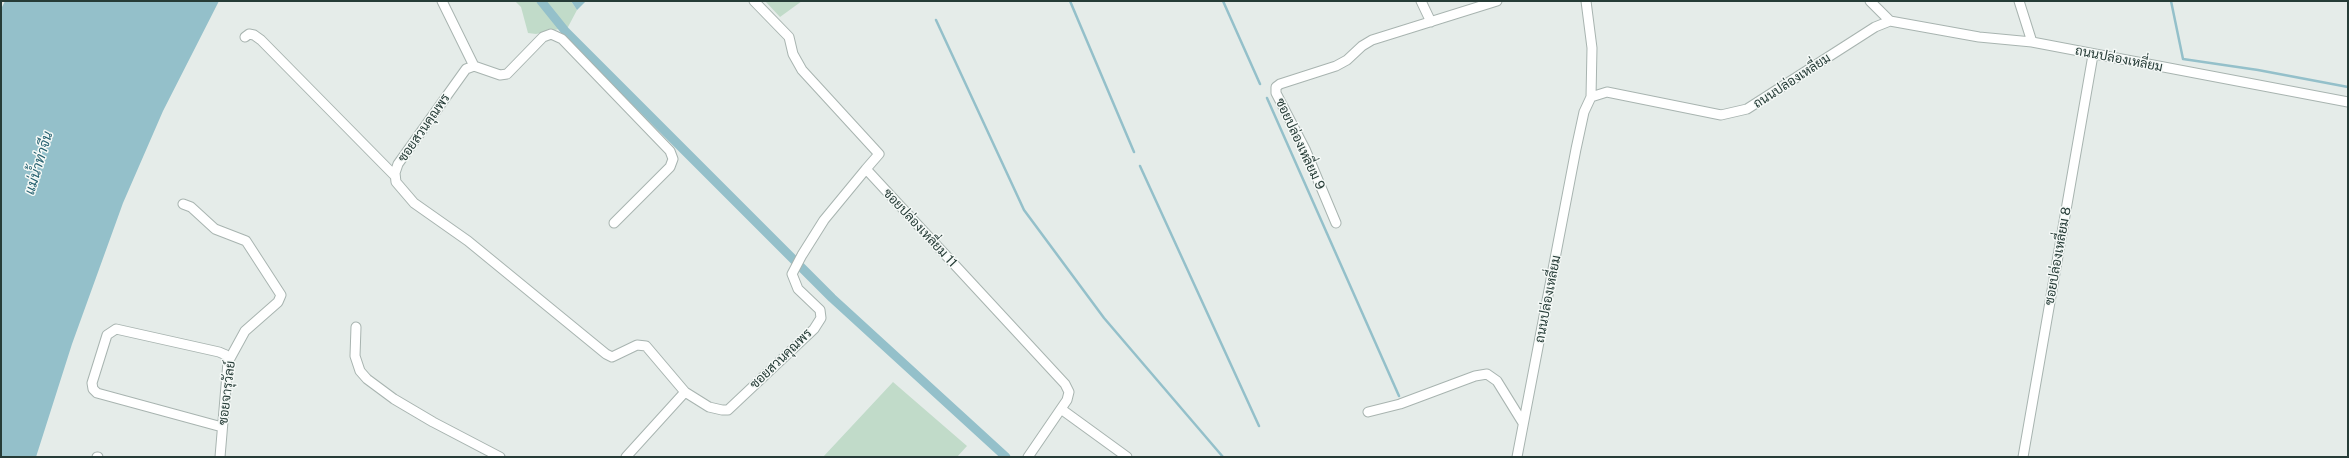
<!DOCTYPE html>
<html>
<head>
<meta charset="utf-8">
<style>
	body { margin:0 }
	#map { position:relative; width:2349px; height:458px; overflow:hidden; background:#e5ece9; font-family:"Public Sans",sans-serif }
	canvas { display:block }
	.frame { position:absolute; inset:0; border:2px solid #263c37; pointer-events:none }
</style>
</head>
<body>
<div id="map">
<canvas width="2349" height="458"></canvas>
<div class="frame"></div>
</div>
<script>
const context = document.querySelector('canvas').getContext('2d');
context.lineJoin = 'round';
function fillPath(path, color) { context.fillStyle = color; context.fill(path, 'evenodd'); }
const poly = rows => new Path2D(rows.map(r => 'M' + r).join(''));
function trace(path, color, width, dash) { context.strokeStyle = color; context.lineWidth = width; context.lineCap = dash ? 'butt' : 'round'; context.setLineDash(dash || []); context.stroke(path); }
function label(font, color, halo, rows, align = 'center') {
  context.font = font + ' "Public Sans",Sarabun,sans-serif'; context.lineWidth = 3; context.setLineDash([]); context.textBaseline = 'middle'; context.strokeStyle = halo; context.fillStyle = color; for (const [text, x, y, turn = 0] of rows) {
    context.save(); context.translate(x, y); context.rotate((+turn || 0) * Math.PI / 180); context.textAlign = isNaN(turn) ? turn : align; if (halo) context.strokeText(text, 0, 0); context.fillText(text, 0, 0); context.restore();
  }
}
const green = poly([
	[515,1,571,1,577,10,568,27,536,34,528,33,521,7],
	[765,1,802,1,780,17],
	[893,382,967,446,957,457,823,457]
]);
const water = poly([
	[5,1,219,1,163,111,123,203,72,344,36,457,1,457,1,9],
	[571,1,586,1,577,10]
]);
const stream = poly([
	[1070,1,1134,152],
	[1223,1,1260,84],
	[2171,1,2183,59,2258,70,2348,87],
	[936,20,1024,210,1104,318,1223,457],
	[1267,98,1399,396],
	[1140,166,1259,426]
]);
const canal = poly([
	[541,1,566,32,832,298,1006,457]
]);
const street = poly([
	[442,1,474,66],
	[754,1,789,37,793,54,802,70,879,154,866,169,1065,384,1069,392,1067,400,1028,457],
	[1421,1,1431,22],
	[1586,1,1592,48,1591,97],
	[1870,1,1890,21],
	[2019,1,2032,42],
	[245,37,249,34,254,35,261,40,395,176],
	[183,204,191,207,215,229,246,241,281,295,278,302,245,331,228,362,220,457],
	[614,223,670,167,673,159,670,151,562,39,551,34,543,37,507,74,500,75,474,66,466,69,398,164,395,173,396,182,414,203,468,241,606,354,612,357,637,345,646,346,685,392,709,407,722,410,728,410,814,329,821,318,820,310,798,289,792,274,802,255,824,220,866,169],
	[1336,223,1305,149,1276,93,1276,87,1280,84,1336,66,1347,60,1362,46,1372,40,1497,1],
	[356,327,355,356,360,371,367,379,394,399,433,422,500,457],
	[1061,409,1127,457],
	[1368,412,1400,404,1475,376,1487,374,1497,381,1523,423],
	[222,427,97,393,93,389,92,383,107,335,116,329,219,352,226,355,228,362],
	[97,457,98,457],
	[626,457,685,392],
	[1517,457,1576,149,1584,112,1591,97,1607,92,1721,115,1747,109,1875,27,1890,21,1979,37,2032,42,2348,102],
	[2023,457,2093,55]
]);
const streetNames = [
	["ถนนปล่องเหลี่ยม",2119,59,11],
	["ถนนปล่องเหลี่ยม",1792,81,-33],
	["ซอยสวนคุณพร",424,128,-55],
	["ซอยปล่องเหลี่ยม 9",1300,144,65],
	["ซอยปล่องเหลี่ยม 11",920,228,47],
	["ซอยปล่องเหลี่ยม 8",2058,256,-80],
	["ถนนปล่องเหลี่ยม",1548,299,-79],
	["ซอยสวนคุณพร",781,359,-44],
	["ซอยจารุวัลย์",227,393,-83]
];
const waterNames = [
	["แม่น้ำท่าจีน",39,163,-73]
];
fillPath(green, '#c1dbc9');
fillPath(water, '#94c0ca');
trace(stream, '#94c0ca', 2.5);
trace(canal, '#94c0ca', 9);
trace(street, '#a8b4b0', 11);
trace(street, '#fff', 9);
label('13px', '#263c37', '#f5f9f7', streetNames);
label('italic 14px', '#276271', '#f5f9f7', waterNames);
</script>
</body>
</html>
